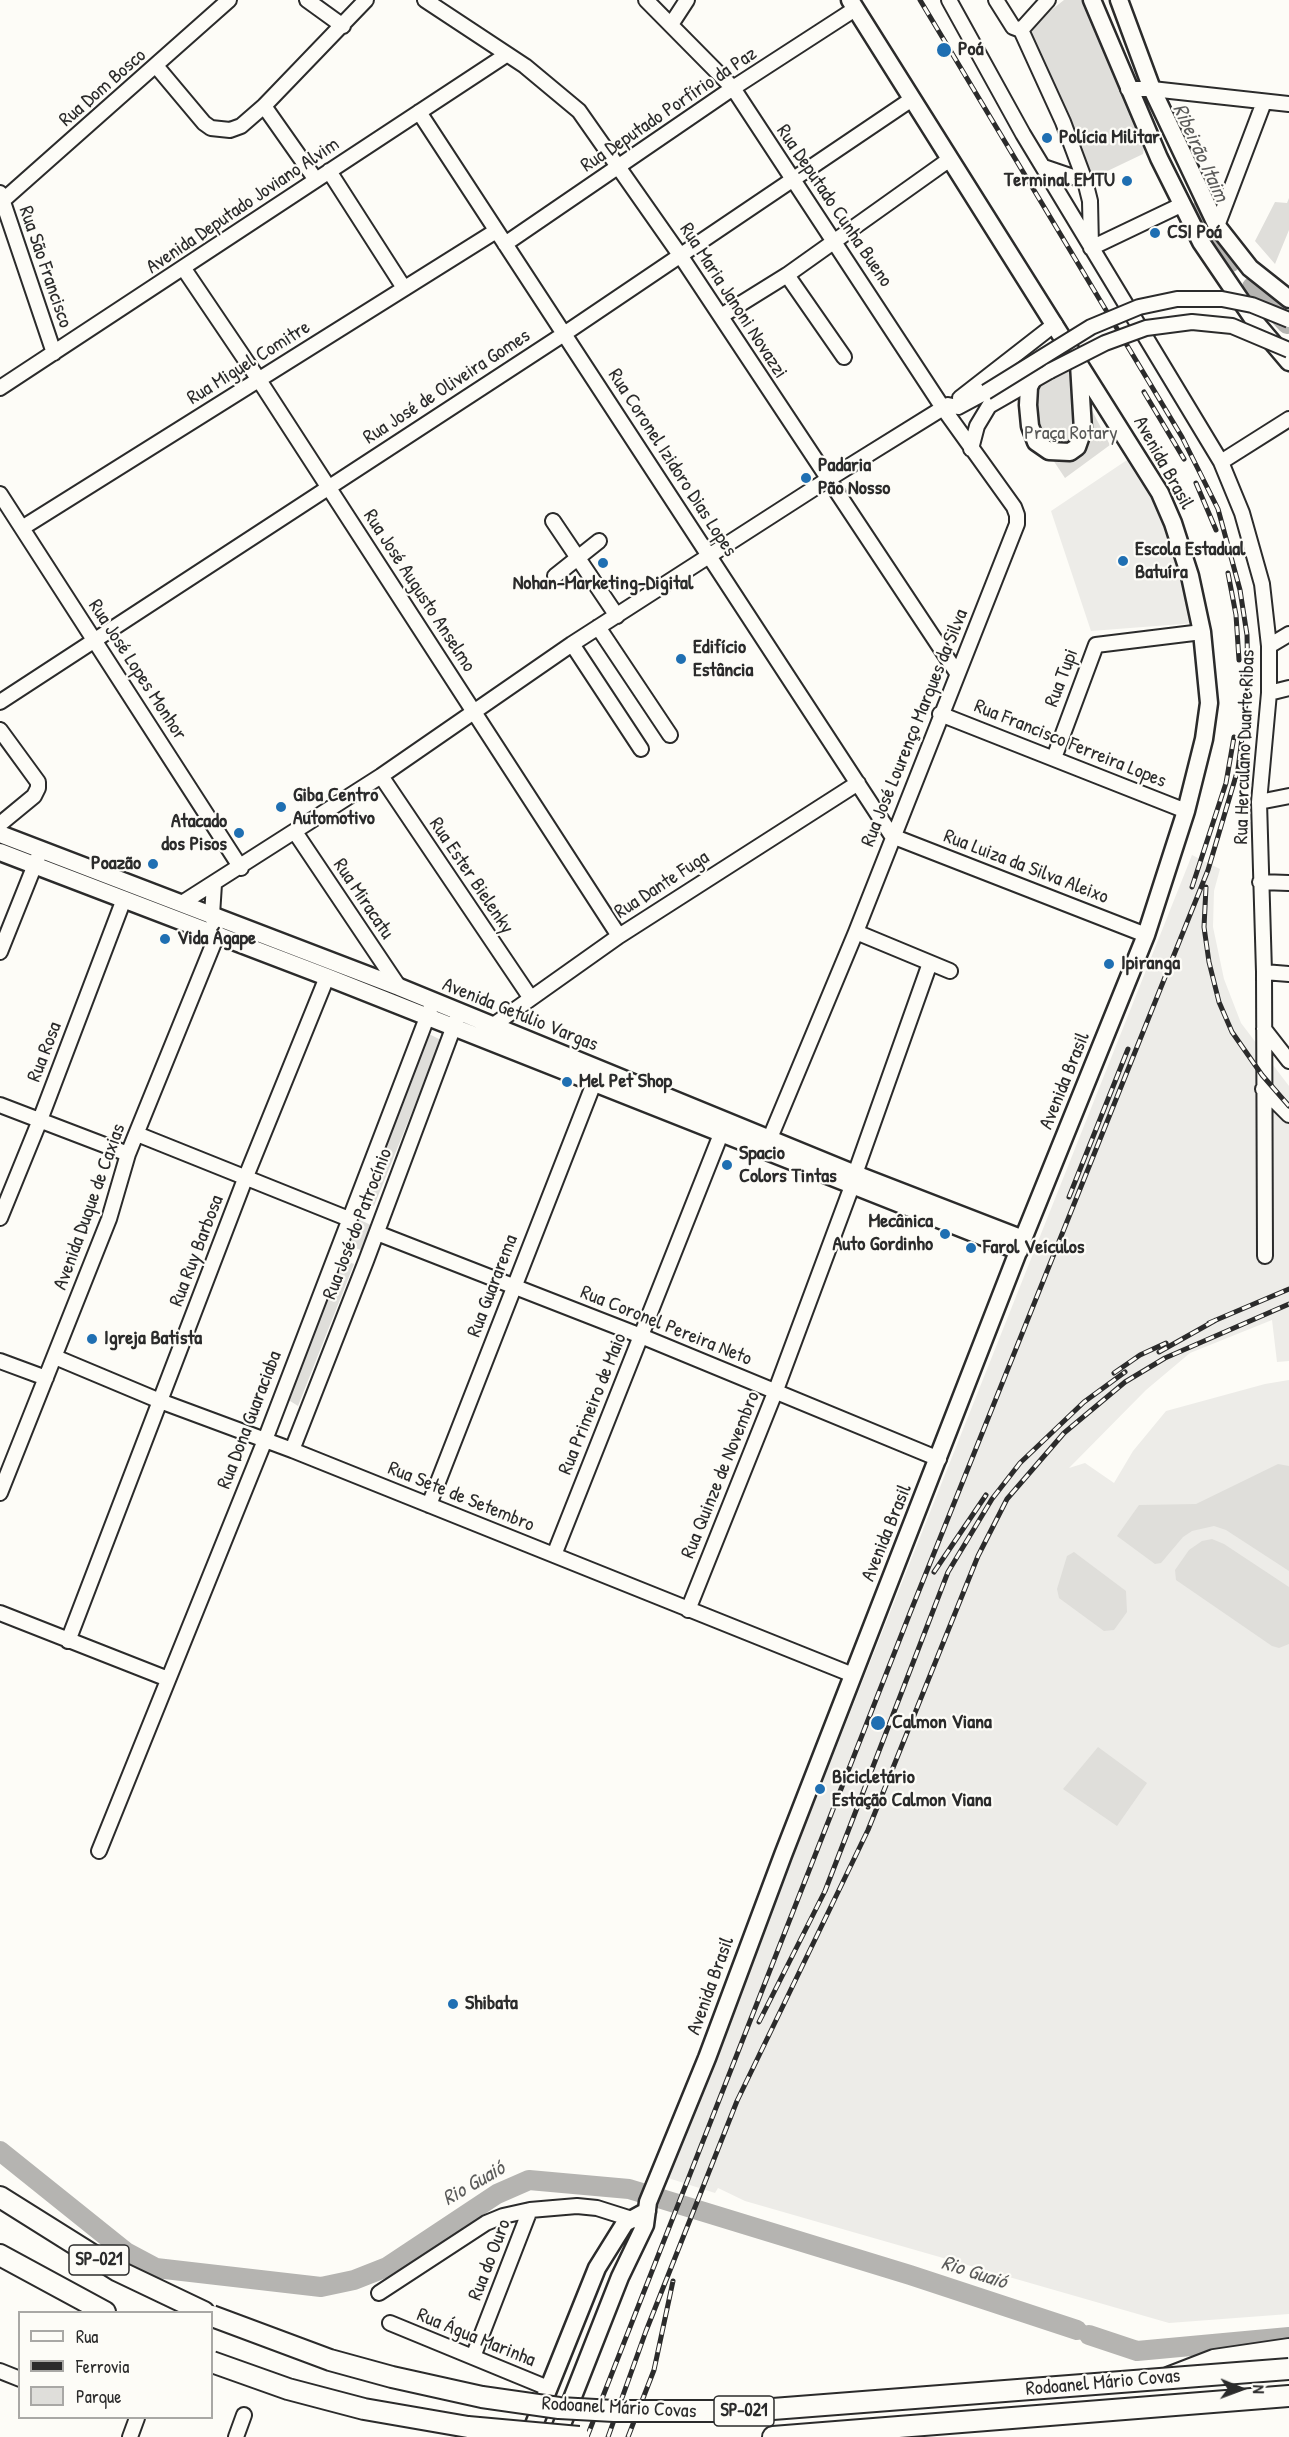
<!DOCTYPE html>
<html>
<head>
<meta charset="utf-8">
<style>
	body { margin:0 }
	#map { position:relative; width:1289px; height:2437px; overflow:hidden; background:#fdfcf7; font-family:"Patrick Hand",sans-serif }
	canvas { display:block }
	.legend { position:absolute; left:18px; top:2311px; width:195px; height:108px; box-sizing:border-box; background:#fdfcf7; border:2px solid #a9a8a5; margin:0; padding:8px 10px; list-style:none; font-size:18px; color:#2b2b2b }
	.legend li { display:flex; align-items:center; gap:12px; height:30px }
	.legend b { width:30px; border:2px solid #a9a8a5 }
	.north { position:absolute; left:1211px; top:2359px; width:60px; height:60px; -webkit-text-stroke:4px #fdfcf7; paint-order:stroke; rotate:91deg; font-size:16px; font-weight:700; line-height:24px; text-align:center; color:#2b2b2b }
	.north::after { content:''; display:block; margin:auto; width:21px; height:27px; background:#2b2b2b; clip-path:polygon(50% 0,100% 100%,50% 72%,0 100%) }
</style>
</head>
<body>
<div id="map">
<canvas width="1289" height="2437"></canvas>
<ul class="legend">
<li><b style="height:8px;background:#fdfcf7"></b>Rua</li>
<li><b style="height:8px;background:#2b2b2b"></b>Ferrovia</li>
<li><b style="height:16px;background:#dfdeda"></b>Parque</li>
</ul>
<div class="north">N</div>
</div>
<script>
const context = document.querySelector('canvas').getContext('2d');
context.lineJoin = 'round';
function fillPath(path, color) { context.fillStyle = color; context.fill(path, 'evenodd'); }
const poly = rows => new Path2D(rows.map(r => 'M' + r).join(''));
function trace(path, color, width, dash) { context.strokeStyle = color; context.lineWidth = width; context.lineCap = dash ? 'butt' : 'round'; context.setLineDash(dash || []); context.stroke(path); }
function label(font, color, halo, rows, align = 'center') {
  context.font = font + ' "Patrick Hand",sans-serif'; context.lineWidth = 4.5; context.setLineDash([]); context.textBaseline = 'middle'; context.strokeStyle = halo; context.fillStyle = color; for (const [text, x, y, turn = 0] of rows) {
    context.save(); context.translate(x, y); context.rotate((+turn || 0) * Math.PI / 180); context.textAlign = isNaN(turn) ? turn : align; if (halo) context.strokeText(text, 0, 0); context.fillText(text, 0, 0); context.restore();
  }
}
const built = poly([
	[1130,458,1161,510,1172,539,1195,623,1091,631,1051,511],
	[1192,855,1220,869,1214,891,1213,927,1224,979,1241,1023,1289,1086,1289,1361,1277,1362,1272,1320,1190,1353,1146,1390,1069,1468,1085,1463,1114,1483,1133,1451,1166,1411,1265,1384,1289,1380,1289,2314,1169,2323,745,2201,718,2188,715,2193,665,2177]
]);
const green = poly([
	[1064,0,1083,0,1135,118,1144,148,1143,154,1097,176,1090,174,1061,99,1026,30],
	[1289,198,1289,230,1275,264,1255,241,1275,202,1287,203],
	[1063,355,1110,445,1065,478,1043,445,1021,391,1037,367],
	[429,1034,441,1040,374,1206,364,1202],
	[358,1219,371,1225,361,1250,346,1245],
	[341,1259,354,1264,298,1406,287,1399],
	[1278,1464,1289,1466,1289,1571,1226,1530,1214,1526,1192,1531,1183,1537,1161,1563,1155,1564,1117,1536,1139,1505,1196,1504],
	[1212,1539,1224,1544,1289,1587,1289,1644,1279,1648,1272,1646,1176,1580,1175,1570,1189,1550,1202,1541],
	[1074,1552,1126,1591,1127,1612,1114,1630,1104,1631,1059,1598,1057,1589,1067,1556],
	[1098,1747,1147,1783,1117,1826,1063,1789]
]);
const river = poly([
	[1201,210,1231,262],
	[1252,287,1287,324],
	[0,2151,126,2252,156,2268,321,2287,354,2280,387,2267,497,2194,529,2180,629,2189,910,2275,1077,2330],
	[1089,2335,1137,2351,1289,2337]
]);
const minor = poly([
	[307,0,343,26],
	[425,0,525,66,579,111,680,255,957,673],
	[646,0,733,88,943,408,1014,507,1017,515,1017,524,856,932,770,1138],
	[949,0,1023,134,1221,462,1242,513,1262,584,1269,646,1269,693,1259,802,1264,972,1265,1256],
	[996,0,1013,27,1021,30],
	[672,23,687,0],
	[1021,30,1063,122,1085,181,1090,201,1091,246],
	[1021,30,1048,0],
	[157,67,204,123,211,128,230,130,241,126,264,106,366,0],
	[1128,89,1152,89,1289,104],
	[264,106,316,180],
	[419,112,892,836,1146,935],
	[1044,167,1085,181],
	[329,171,404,288],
	[0,193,54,353],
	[0,203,229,0],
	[1217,226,1264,102],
	[505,244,733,88,855,9],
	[1091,248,1181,205],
	[184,269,259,380,619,936],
	[787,275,844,357],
	[721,316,787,275,950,159],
	[0,388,506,55],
	[960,398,1055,324],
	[971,449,977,426,989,406,1050,371],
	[1221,462,1289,419],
	[0,494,241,868],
	[553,521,617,616],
	[22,528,496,231],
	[555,576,599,541],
	[598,627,670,735],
	[572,644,641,749],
	[1269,646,1289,634],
	[1269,693,1289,688],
	[0,702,564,334,912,99],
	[940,714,1186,811],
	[0,730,38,782,38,788,34,796,0,824],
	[1054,758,1096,645,1202,632],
	[381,776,530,997],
	[1259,802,1289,796],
	[295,832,399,987],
	[1260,882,1289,883],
	[182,903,381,776,572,644,827,480,943,408,948,405,958,407,986,392],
	[856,932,950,971],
	[0,952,38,857],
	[1264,972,1289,974],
	[1264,1029,1289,1061],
	[485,1031,619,936,858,783],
	[1263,1089,1289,1115],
	[0,1105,128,1154],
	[137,1134,349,1219],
	[855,1174,930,963],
	[0,1218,40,1120,124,899],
	[377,1233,641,1336,939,1459],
	[55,1357,160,1401,292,1450,853,1675],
	[0,1361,46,1378],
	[292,1450,366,1261,457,1018],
	[0,1493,109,1219,128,1154,217,935,212,915,214,884],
	[429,1505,594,1083],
	[554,1555,721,1134],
	[688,1610,776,1390,852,1186],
	[0,1613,168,1679],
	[68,1641,245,1179,327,977],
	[99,1851,265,1440,431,1007],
	[379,2293,486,2223,503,2216,530,2210,577,2206,597,2208,638,2221],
	[390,2323,548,2388],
	[473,2357,530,2210],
	[0,2371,20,2379],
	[130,2437,137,2418],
	[236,2437,244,2415]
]);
const major = poly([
	[1092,0,1159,158,1201,242,1256,323,1289,362],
	[1119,0,1152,89,1217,226,1250,268,1289,299],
	[1033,379,1029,387,1028,405,1030,426,1036,442,1049,451,1070,452,1077,447,1083,430,1079,364],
	[0,834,399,987,855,1174,1023,1239],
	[0,852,327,977,1019,1251],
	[529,2437,597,2268,625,2223,647,2211],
	[557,2437,620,2277,645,2225,648,2202,707,2058,783,1855,1023,1239,1146,935,1186,811,1204,739,1209,703,1202,632,1190,576,1173,523,1160,493,850,0]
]);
const highway = poly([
	[0,2197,118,2271,204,2312],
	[0,2255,105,2312],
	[1170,2377,1214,2360,1289,2349],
	[773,2437,1289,2396]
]);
const rail = poly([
	[1144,392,1184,459],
	[1196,483,1216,530],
	[1228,573,1236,615,1239,660],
	[1192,887,1226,783,1234,737],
	[1206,887,1204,927,1209,962,1219,1002,1232,1032,1262,1075,1289,1106],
	[1069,1197,1128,1049],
	[1209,1323,1289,1289],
	[1159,1352,1216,1320],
	[1114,1373,1140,1355,1166,1343],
	[934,1572,986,1495],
	[759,2022,825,1891,948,1572,992,1499,1020,1463,1084,1402,1125,1372],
	[587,2437,910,1613,1208,870,1238,769,1243,730,1248,684,1247,635,1240,590,1218,509,1182,437,920,0],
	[608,2437,646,2331,737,2101,868,1830,978,1556,1007,1499,1064,1433,1125,1382,1165,1358,1289,1304],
	[628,2437,654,2370,673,2281]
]);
const minorBridge = poly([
	[1050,371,1105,343,1146,328,1192,322,1232,326,1289,350],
	[986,392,1091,327,1139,307,1177,299,1222,299,1252,305,1289,320]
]);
const highwayBridge = poly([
	[212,2316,330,2360,392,2377,482,2397,559,2408,614,2411,747,2411,1289,2369],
	[212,2362,288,2389,364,2409,468,2427,579,2437]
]);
const markers = [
	[944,50,8,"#1f6fb2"],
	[1047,138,6,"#1f6fb2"],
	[1127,181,6,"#1f6fb2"],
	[1155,233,6,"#1f6fb2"],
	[806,478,6,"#1f6fb2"],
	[1123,561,6,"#1f6fb2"],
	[603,563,6,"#1f6fb2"],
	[681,659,6,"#1f6fb2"],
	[281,807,6,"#1f6fb2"],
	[239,833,6,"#1f6fb2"],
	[153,864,6,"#1f6fb2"],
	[165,939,6,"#1f6fb2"],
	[1109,964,6,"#1f6fb2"],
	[567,1082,6,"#1f6fb2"],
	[727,1165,6,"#1f6fb2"],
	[945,1234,6,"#1f6fb2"],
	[971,1248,6,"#1f6fb2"],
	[92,1339,6,"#1f6fb2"],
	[878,1723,8,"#1f6fb2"],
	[820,1789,6,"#1f6fb2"],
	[453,2004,6,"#1f6fb2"]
];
const shields = [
	[99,2260,60],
	[744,2411,60]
];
const shieldNames = [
	["SP-021",99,2260],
	["SP-021",744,2411]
];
const poiNames = [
	["Poá",958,50],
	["Polícia Militar",1059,138],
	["Terminal EMTU",1115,181,"right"],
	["CSI Poá",1167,233],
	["Padaria",818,466],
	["Pão Nosso",818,489],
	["Escola Estadual",1135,550],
	["Batuíra",1135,573],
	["Nohan-Marketing-Digital",603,584,"center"],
	["Edifício",693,648],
	["Estância",693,671],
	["Giba Centro",293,796],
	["Automotivo",293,819],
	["Atacado",227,822,"right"],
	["dos Pisos",227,845,"right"],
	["Poazão",141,864,"right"],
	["Vida Ágape",177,939],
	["Ipiranga",1121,964],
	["Mel Pet Shop",579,1082],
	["Spacio",739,1154],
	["Colors Tintas",739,1177],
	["Mecânica",933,1222,"right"],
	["Auto Gordinho",933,1245,"right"],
	["Farol Veículos",983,1248],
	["Igreja Batista",104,1339],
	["Calmon Viana",892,1723],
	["Bicicletário",832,1778],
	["Estação Calmon Viana",832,1801],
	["Shibata",465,2004]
];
const streetNames = [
	["Rua Dom Bosco",103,88,-41],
	["Rua Deputado Porfírio da Paz",669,110,-34],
	["Avenida Deputado Joviano Alvim",243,206,-34],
	["Rua Deputado Cunha Bueno",834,206,56],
	["Rua São Francisco",45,267,71],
	["Rua Maria Janoni Novazzi",733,301,57],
	["Rua Miguel Comitre",249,363,-32],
	["Rua José de Oliveira Gomes",447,387,-33],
	["Rua Coronel Izidoro Dias Lopes",672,463,57],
	["Avenida Brasil",1163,463,61],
	["Rua José Augusto Anselmo",419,591,57],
	["Rua José Lopes Monhor",137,670,57],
	["Rua Tupi",1062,678,-69],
	["Rua José Lourenço Marques da Silva",915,728,-68],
	["Rua Francisco Ferreira Lopes",1070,744,22],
	["Rua Herculano Duarte Ribas",1245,747,-88],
	["Rua Luiza da Silva Aleixo",1026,867,21],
	["Rua Ester Bielenky",471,876,56],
	["Rua Dante Fuga",662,885,-33],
	["Rua Miracatu",363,899,56],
	["Avenida Getúlio Vargas",520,1015,22],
	["Rua Rosa",45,1052,-69],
	["Avenida Brasil",1065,1081,-68],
	["Avenida Duque de Caxias",90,1207,-70],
	["Rua José do Patrocínio",358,1224,-69],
	["Rua Ruy Barbosa",197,1251,-69],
	["Rua Guararema",493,1286,-69],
	["Rua Coronel Pereira Neto",666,1326,22],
	["Rua Primeiro de Maio",593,1404,-68],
	["Rua Dona Guaraciaba",250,1420,-69],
	["Rua Quinze de Novembro",721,1475,-68],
	["Rua Sete de Setembro",461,1497,22],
	["Avenida Brasil",887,1533,-68],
	["Avenida Brasil",711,1986,-70],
	["Rua do Ouro",490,2260,-69],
	["Rua Água Marinha",476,2338,22],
	["Rodoanel Mário Covas",1103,2383,-5],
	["Rodoanel Mário Covas",619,2408,3]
];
const parkNames = [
	["Praça Rotary",1071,434]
];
const waterNames = [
	["Ribeirão Itaim",1200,153,65],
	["Rio Guaió",474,2184,-30],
	["Rio Guaió",974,2273,18]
];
fillPath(built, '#edece8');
fillPath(green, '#dfdeda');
trace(river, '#b5b4b1', 20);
trace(minor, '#2b2b2b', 18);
trace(major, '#2b2b2b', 21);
trace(highway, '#2b2b2b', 24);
trace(minor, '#fdfcf7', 14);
trace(major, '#fdfcf7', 16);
trace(highway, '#fdfcf7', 20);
trace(rail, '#2b2b2b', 5);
trace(rail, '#fdfcf7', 3, [9]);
trace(minorBridge, '#2b2b2b', 18, []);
trace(highwayBridge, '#2b2b2b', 24, []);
trace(minorBridge, '#fdfcf7', 14);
trace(highwayBridge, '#fdfcf7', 20);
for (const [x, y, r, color] of markers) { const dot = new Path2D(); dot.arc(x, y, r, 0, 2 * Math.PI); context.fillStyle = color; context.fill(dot); trace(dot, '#fdfcf7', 2); }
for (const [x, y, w] of shields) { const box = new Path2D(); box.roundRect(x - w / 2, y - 15, w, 30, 4.5); context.fillStyle = '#fdfcf7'; context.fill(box); trace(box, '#2b2b2b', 1.5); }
label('bold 18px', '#2b2b2b', null, shieldNames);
label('bold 20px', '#2b2b2b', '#fdfcf7', poiNames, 'left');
label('20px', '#2b2b2b', '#fdfcf7', streetNames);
label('20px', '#585857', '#fdfcf7', parkNames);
label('italic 21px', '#5b5b5a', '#fdfcf7', waterNames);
</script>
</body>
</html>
